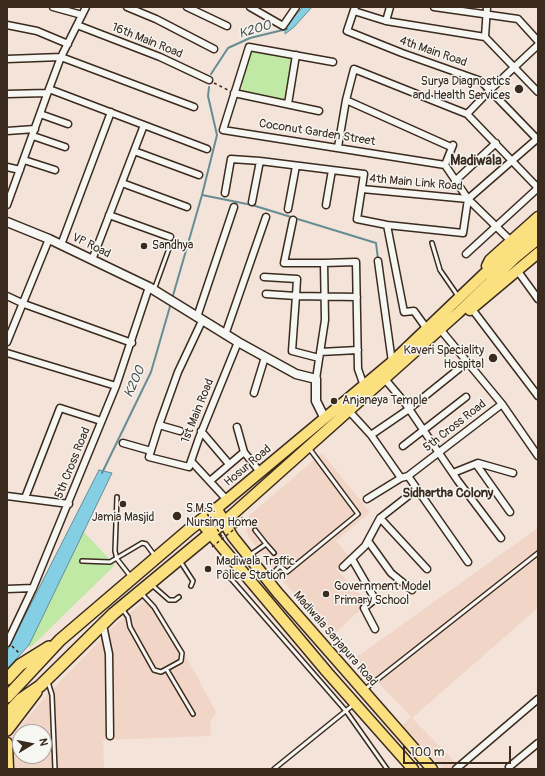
<!DOCTYPE html>
<html>
<head>
<meta charset="utf-8">
<style>
	body { margin:0 }
	#map { position:relative; width:545px; height:776px; overflow:hidden; background:#f3e3d9; font-family:Pangolin,sans-serif }
	canvas { display:block }
	.frame { position:absolute; inset:0; border:8px solid #3b2a1e; pointer-events:none }
	.north { position:absolute; left:12px; top:724px; width:40px; height:40px; box-sizing:border-box; background:#f6f6f2; border:1px solid #aba49d; border-radius:50%; rotate:80deg; font-size:11px; font-weight:700; line-height:16px; text-align:center; color:#3b2a1e }
	.north::after { content:''; display:block; margin:auto; width:14px; height:18px; background:#3b2a1e; clip-path:polygon(50% 0,100% 100%,50% 72%,0 100%) }
	.scale { position:absolute; left:403px; top:746px; width:108px; height:18px; box-sizing:border-box; border:2px solid #3b2a1e; border-top:0; padding-left:5px; font-size:12px; line-height:14px; white-space:nowrap; color:#3b2a1e; -webkit-text-stroke:3px #f6f6f2; paint-order:stroke }
</style>
</head>
<body>
<div id="map">
<canvas width="545" height="776"></canvas>
<div class="frame"></div>
<div class="north">N</div>
<div class="scale">100 m</div>
</div>
<script>
const context = document.querySelector('canvas').getContext('2d');
context.lineJoin = 'round';
function fillPath(path, color) { context.fillStyle = color; context.fill(path, 'evenodd'); }
const poly = rows => new Path2D(rows.map(r => 'M' + r).join(''));
function trace(path, color, width, dash) { context.strokeStyle = color; context.lineWidth = width; context.lineCap = dash ? 'butt' : 'round'; context.setLineDash(dash || []); context.stroke(path); }
function label(font, color, halo, rows, align = 'center') {
  context.font = font + ' Pangolin,sans-serif'; context.lineWidth = 3; context.setLineDash([]); context.textBaseline = 'middle'; context.strokeStyle = halo; context.fillStyle = color; for (const [text, x, y, turn = 0] of rows) {
    context.save(); context.translate(x, y); context.rotate((+turn || 0) * Math.PI / 180); context.textAlign = isNaN(turn) ? turn : align; if (halo) context.strokeText(text, 0, 0); context.fillText(text, 0, 0); context.restore();
  }
}
const built = poly([
	[322,453,370,512,336,541,350,557,336,569,368,603,333,635,285,584,248,536,244,520],
	[538,528,538,608,412,718,462,769,443,769,402,725,411,717,355,658],
	[149,597,193,669,216,712,210,722,211,736,103,740,104,769,7,769,7,741,47,695,112,628],
	[20,732,44,732,44,756,20,756]
]);
const green = poly([
	[249,48,295,57,286,101,241,92],
	[83,531,115,565,30,648,29,645]
]);
const water = poly([
	[303,7,312,7,294,27,285,34,285,27,303,7],
	[99,470,112,473,29,645,7,669,7,651,99,470]
]);
const stream = poly([
	[211,74,228,48,250,38,287,29],
	[202,195,252,205,376,243,378,259],
	[172,299,202,195,217,135,208,96,209,87],
	[102,473,151,372,171,303]
]);
const path = poly([
	[214,83,228,90],
	[242,517,242,523],
	[12,646,20,654]
]);
const service = poly([
	[432,243,440,270,458,296],
	[154,290,171,243],
	[117,497,115,551,117,559,131,577],
	[255,530,266,544],
	[250,555,266,544,274,553],
	[82,561,110,562,142,543,146,544,155,556],
	[180,561,193,581,191,586],
	[226,573,346,711,387,769],
	[268,578,280,566,287,572,358,514,309,448],
	[152,585,169,600,175,600,179,597],
	[123,610,128,617,130,627,154,670,161,672,181,661,182,653,154,607,142,594],
	[167,670,193,714],
	[48,682,52,695,55,769],
	[364,690,538,553],
	[274,769,353,705]
]);
const minor = poly([
	[53,7,82,15],
	[127,7,156,19,214,49],
	[187,7,227,26],
	[250,7,283,26,296,7],
	[355,7,347,31,402,53,481,81,537,139],
	[434,7,518,19,538,41],
	[487,7,485,37,538,92],
	[354,11,386,21,485,37],
	[386,21,390,7],
	[7,25,37,31,68,44],
	[77,25,160,57,209,80],
	[7,59,61,57,194,107],
	[333,62,249,47,223,130,445,165],
	[49,89,207,149],
	[234,93,319,111],
	[7,94,47,93],
	[346,100,451,147],
	[288,104,296,55],
	[40,114,68,124],
	[467,114,491,89,538,45],
	[7,131,35,129],
	[33,136,65,147],
	[338,147,346,100,354,69,467,114,538,188,466,254],
	[134,151,199,175],
	[24,160,55,170],
	[445,165,468,199,511,241],
	[445,165,453,145],
	[7,167,20,170],
	[455,181,496,143],
	[122,183,187,207],
	[362,189,468,199],
	[225,193,231,159,260,161,364,174,357,219,387,225,463,233,468,199],
	[468,199,538,138],
	[252,202,260,161],
	[7,205,49,89,61,57,86,7],
	[326,205,332,170],
	[288,209,296,166],
	[109,215,170,237],
	[293,220,284,263,324,263],
	[387,225,404,312,414,311,427,329],
	[61,245,111,112],
	[92,260,144,125],
	[378,261,392,362],
	[517,270,538,299],
	[264,277,297,279,296,296,357,297],
	[266,294,296,296,292,351,319,358],
	[7,296,24,304,132,343],
	[472,309,538,396],
	[197,317,234,207],
	[440,329,502,404],
	[225,335,266,217],
	[7,342,49,239],
	[320,352,358,350],
	[7,353,116,386],
	[384,378,405,403,458,481,501,538],
	[316,379,325,320,324,263,356,262,358,369,364,386],
	[254,393,265,357],
	[349,411,371,435,401,478],
	[159,425,149,457,189,467,191,461],
	[237,427,244,452,260,472],
	[180,431,159,425,178,372,202,321],
	[201,431,229,464],
	[371,435,409,409,466,363],
	[123,443,151,451],
	[403,446,466,397],
	[476,464,510,512],
	[453,473,478,463,513,473],
	[408,476,468,562],
	[210,481,244,452],
	[7,496,69,504],
	[25,498,60,408,101,421],
	[367,499,401,478,408,476,502,404,538,456],
	[227,500,191,461,199,438,238,342],
	[380,518,427,569],
	[368,541,391,573,412,590],
	[352,559,375,599,364,608,375,629],
	[343,567,365,546,380,518,417,489],
	[7,589,33,588],
	[103,625,109,654,110,736],
	[7,643,33,588,116,386,149,287],
	[456,769,538,699],
	[510,769,509,767,538,743]
]);
const tertiary = poly([
	[7,222,49,239,149,287,238,342,296,374,316,379,316,401,325,419]
]);
const primary = poly([
	[487,266,490,260,538,217],
	[470,310,538,253],
	[216,509,392,362,483,275,538,228],
	[200,521,327,672,413,769],
	[7,743,8,769],
	[432,769,277,592,233,537,224,522,458,313,515,258,538,239]
]);
const trunk = poly([
	[7,679,20,665,49,647],
	[7,697,60,640,191,528,216,509,224,522,113,614,40,686,21,699,7,714],
	[7,730,36,692]
]);
const pathBridge = poly([
	[204,509,223,538],
	[212,547,242,523]
]);
const markers = [
	[519,89,5,"#3b2a1e"],
	[144,246,4,"#3b2a1e"],
	[493,358,5,"#3b2a1e"],
	[334,401,4,"#3b2a1e"],
	[123,504,4,"#3b2a1e"],
	[177,516,5,"#3b2a1e"],
	[208,569,4,"#3b2a1e"],
	[326,594,4,"#3b2a1e"]
];
const streetNames = [
	["16th Main Road",147,41,22],
	["4th Main Road",433,52,19],
	["Coconut Garden Street",317,133,9],
	["4th Main Link Road",416,183,5],
	["VP Road",91,246,26],
	["1st Main Road",198,411,-68],
	["5th Cross Road",455,426,-38],
	["5th Cross Road",73,463,-68],
	["Hosur Road",248,466,-40],
	["Madiwala Sarjapura Road",335,639,49]
];
const poiNames = [
	["Surya Diagnostics",510,82,"right"],
	["and Health Services",510,96,"right"],
	["Sandhya",152,246],
	["Kaveri Speciality",484,351,"right"],
	["Hospital",484,365,"right"],
	["Anjaneya Temple",342,401],
	["S.M.S.",186,509],
	["Nursing Home",186,523],
	["Jamia Masjid",123,518,"center"],
	["Madiwala Traffic",216,562],
	["Police Station",216,576],
	["Government Model",334,587],
	["Primary School",334,601]
];
const waterNames = [
	["K200",255,30,-17],
	["K200",135,382,-66]
];
const neighbourhoodNames = [
	["Sidhartha Colony",448,494]
];
const quarterNames = [
	["Madiwala",476,161]
];
fillPath(built, '#f1d6c7');
fillPath(green, '#c0e9a5');
fillPath(water, '#84cfe3');
trace(water, '#678d94', 1);
trace(stream, '#678d94', 2);
trace(service, '#3b2a1e', 6);
trace(minor, '#3b2a1e', 9);
trace(tertiary, '#3b2a1e', 11);
trace(primary, '#3b2a1e', 13);
trace(trunk, '#3b2a1e', 14);
trace(path, '#3b2a1e', 1.5, [3, 3]);
trace(service, '#f6f6f2', 3);
trace(minor, '#f6f6f2', 6);
trace(tertiary, '#f6f6f2', 8);
trace(primary, '#fbe080', 10);
trace(trunk, '#fbe080', 11);
trace(pathBridge, '#3b2a1e', 1.5, [3, 3]);
for (const [x, y, r, color] of markers) { const dot = new Path2D(); dot.arc(x, y, r, 0, 2 * Math.PI); context.fillStyle = color; context.fill(dot); trace(dot, '#f6f6f2', 1.5); }
label('12px', '#3b2a1e', '#f6f6f2', streetNames);
label('12px', '#3b2a1e', '#f6f6f2', poiNames, 'left');
label('italic 13px', '#4d534f', '#f6f6f2', waterNames);
label('bold 13px', '#3b2a1e', '#f6f6f2', neighbourhoodNames);
label('bold 14px', '#3b2a1e', '#f6f6f2', quarterNames);
</script>
</body>
</html>
